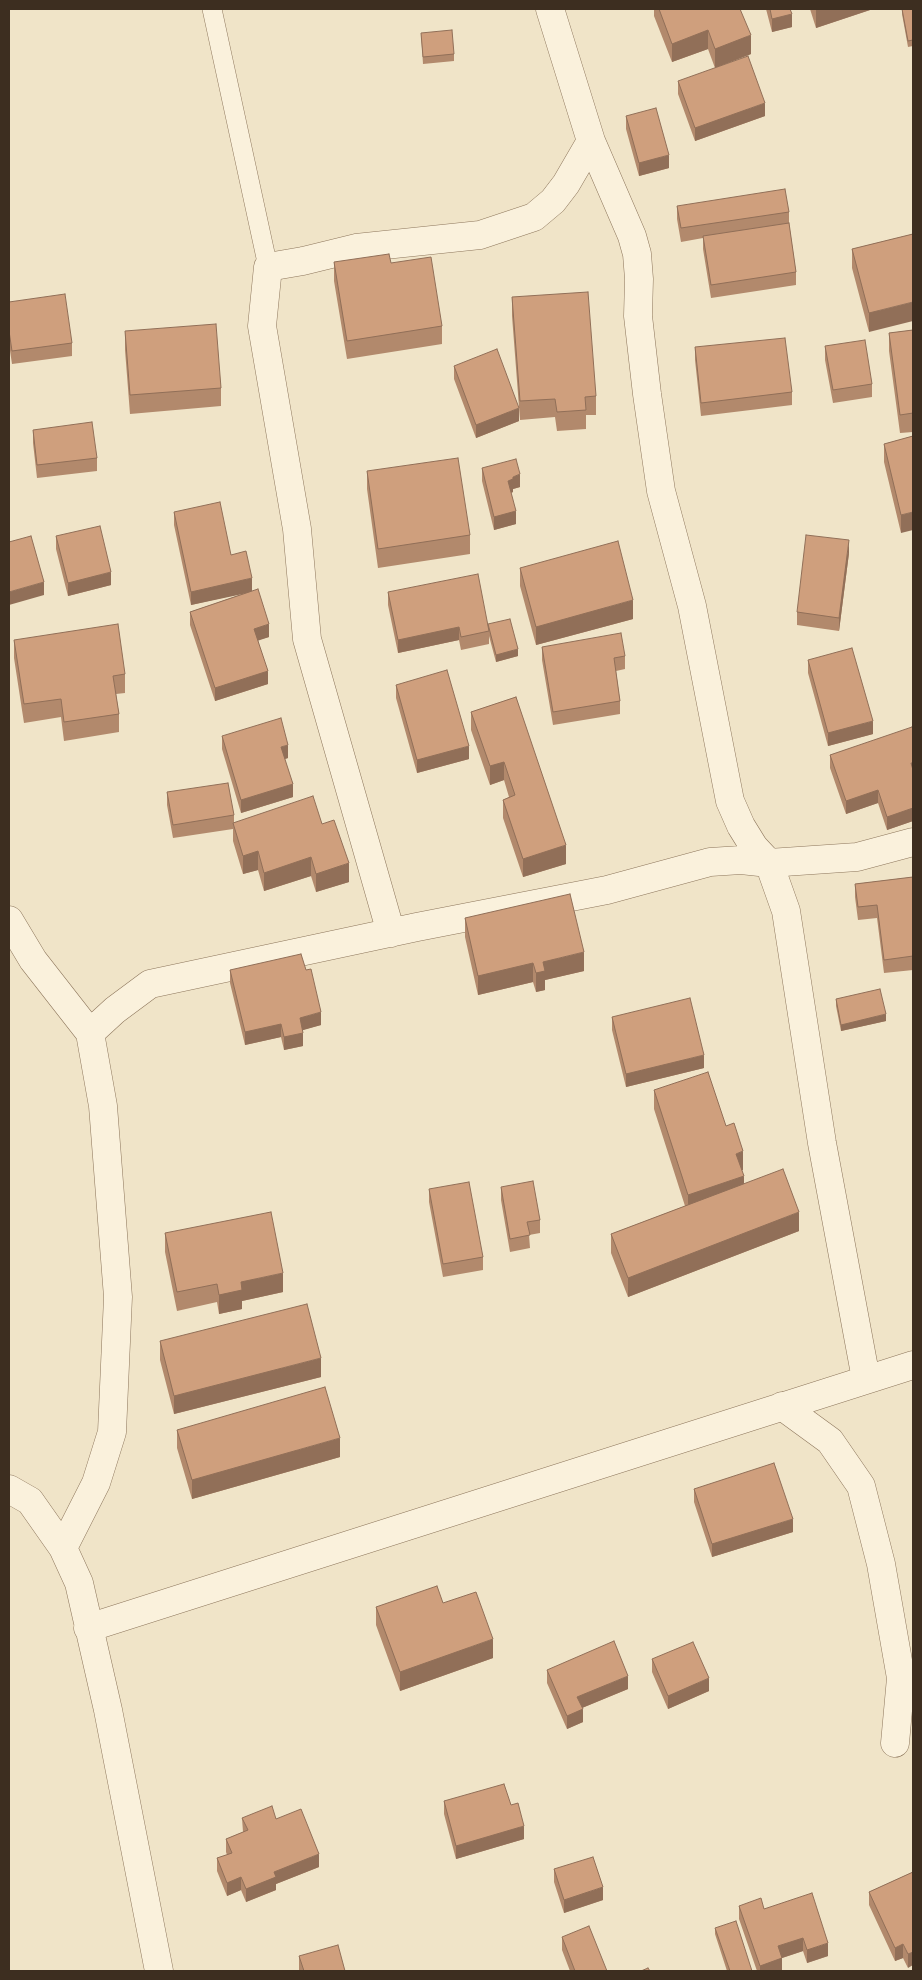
<!DOCTYPE html>
<html>
<head>
<meta charset="utf-8">
<style>
	body { margin:0 }
	#map { position:relative; width:922px; height:1980px; overflow:hidden; background:#f0e4c8; font-family:"IBM Plex Serif",serif }
	canvas { display:block }
	.frame { position:absolute; inset:0; border:10px solid #3d2e20; pointer-events:none }
</style>
</head>
<body>
<div id="map">
<canvas width="922" height="1980"></canvas>
<div class="frame"></div>
</div>
<script>
const context = document.querySelector('canvas').getContext('2d');
context.lineJoin = 'round';
const poly = rows => new Path2D(rows.map(r => 'M' + r).join(''));
function trace(path, color, width, dash) { context.strokeStyle = color; context.lineWidth = width; context.lineCap = dash ? 'butt' : 'round'; context.setLineDash(dash || []); context.stroke(path); }
function fillPath(path, color) { context.fillStyle = color; context.fill(path, 'evenodd'); }
const service = poly([
	[212,9,268,267]
]);
const minor = poly([
	[550,9,591,141,632,236,637,254,639,279,638,316,647,394,661,491,692,606,730,801,741,826,754,847,769,863,786,911,822,1143,866,1379],
	[9,920,33,960,90,1033],
	[391,933,307,639,297,529,262,326,268,267,303,261,356,248,480,235,534,217,553,201,566,184,591,141],
	[782,1406,830,1441,861,1486,881,1564,901,1678,895,1743],
	[9,1489,30,1501,63,1548,79,1583,108,1710,159,1971],
	[63,1548,96,1483,112,1432,118,1297,103,1106,90,1033,115,1010,150,984,417,927,607,890,710,862,741,860,769,863,857,857,913,842],
	[88,1628,913,1365]
]);
const wall = poly([
	[654,9,740,9,751,54,715,68,708,49,672,62,654,16],
	[766,9,790,9,792,27,772,32],
	[810,9,873,9,816,28],
	[902,9,913,9,913,46,908,47,902,14],
	[421,33,454,54,454,61,423,64],
	[678,81,765,116,695,141,678,94],
	[626,116,669,168,639,176,626,129],
	[677,206,789,212,789,223,796,272,796,285,711,298,703,249,703,238,681,242,677,219],
	[913,234,869,332,852,268,852,249],
	[334,262,391,263,442,326,442,344,347,359,334,281],
	[512,297,596,396,596,415,586,415,586,429,557,431,555,417,520,420,512,316],
	[9,302,72,343,72,356,12,364,9,344],
	[913,330,913,432,900,433,889,351,889,333],
	[125,331,221,388,221,406,130,414,125,350],
	[825,346,872,384,872,397,833,403,825,360],
	[695,347,792,392,792,405,701,416,695,360],
	[454,366,519,421,476,438,454,379],
	[33,430,97,458,97,471,37,478,33,443],
	[913,436,901,533,884,462,884,444],
	[482,468,520,487,513,489,513,492,511,493,516,524,494,530,482,481],
	[367,471,470,535,470,554,378,568,367,489],
	[174,512,231,555,252,591,269,637,258,640,268,684,215,701,190,625,190,612,248,592,191,605,174,525],
	[56,536,111,585,68,596,56,549],
	[849,553,839,631,797,625,797,612],
	[520,568,633,619,536,645,520,586],
	[388,592,488,625,518,656,496,662,489,636,489,644,461,650,459,640,398,653,388,605],
	[14,640,125,674,125,693,116,694,119,714,119,732,64,741,61,717,24,723,14,658],
	[542,647,625,656,625,669,616,671,620,701,620,714,553,725,542,660],
	[808,660,873,734,828,746,808,673],
	[396,685,469,759,417,773,396,698],
	[516,697,566,864,523,877,503,818,503,800,509,797,504,780,490,785,471,730,471,712],
	[913,729,913,821,887,830,878,803,846,814,830,768,830,755],
	[222,736,288,758,285,759,293,797,241,813,222,749],
	[167,792,234,815,234,822,322,824,349,882,316,892,311,876,264,891,258,870,243,874,233,841,233,829,173,838,167,805],
	[913,877,913,970,884,973,877,918,858,920,855,897,855,884],
	[465,918,584,971,545,980,545,990,536,992,533,982,478,995,465,937],
	[230,970,321,1025,302,1030,303,1046,284,1050,281,1037,245,1045,230,983],
	[836,999,886,1021,841,1031,836,1006],
	[612,1017,704,1068,626,1087,612,1030],
	[654,1090,726,1126,743,1170,742,1170,744,1184,799,1231,628,1297,611,1253,611,1234,685,1206,654,1109],
	[501,1187,540,1220,540,1233,529,1235,530,1248,510,1252,501,1200],
	[429,1189,483,1257,483,1270,443,1277,429,1202],
	[165,1233,283,1292,242,1301,242,1309,219,1314,217,1302,177,1311,165,1252],
	[160,1341,321,1377,174,1414,160,1360],
	[177,1430,340,1457,192,1499,177,1448],
	[694,1489,793,1532,712,1557,694,1502],
	[376,1607,493,1658,400,1691,376,1625],
	[652,1659,709,1691,668,1709,652,1672],
	[547,1670,628,1689,582,1708,583,1722,567,1729,547,1683],
	[444,1801,511,1805,524,1839,456,1859,444,1814],
	[242,1818,276,1819,319,1867,276,1884,276,1890,246,1902,241,1890,227,1896,217,1871,217,1858,227,1855,226,1852,226,1839,243,1832],
	[554,1869,603,1900,564,1913,554,1882],
	[913,1872,908,1968,903,1958,895,1961,869,1905,869,1892],
	[739,1906,764,1909,828,1956,807,1963,803,1951,782,1958,782,1971,757,1971,739,1919],
	[715,1928,752,1971,727,1971,715,1934],
	[562,1937,607,1971,570,1971,562,1950],
	[299,1956,345,1971,299,1971]
]);
const shadedWall = poly([
	[816,9,873,9,816,28],
	[792,14,792,27,772,32,772,19],
	[708,30,708,49,672,62,672,44],
	[751,35,751,54,715,68,715,49],
	[765,103,765,116,695,141,695,128],
	[669,155,669,168,639,176,639,163],
	[913,302,913,321,869,332,869,313],
	[519,408,519,421,476,438,476,425],
	[520,474,520,487,513,489,513,492,508,494,508,481,513,477],
	[516,511,516,524,494,530,494,517],
	[913,512,913,530,901,533,901,515],
	[849,540,849,553,839,631,839,618],
	[111,572,111,585,68,596,68,583],
	[252,578,252,592,191,605,191,592],
	[44,582,44,595,9,605,9,592],
	[633,600,633,619,536,645,536,627],
	[269,624,269,637,254,642,254,629],
	[459,627,459,640,398,653,398,640],
	[518,649,518,656,496,662,496,655],
	[268,671,268,684,215,701,215,688],
	[873,721,873,734,828,746,828,733],
	[288,745,288,758,281,760,281,747],
	[469,746,469,759,417,773,417,760],
	[504,762,504,780,490,785,490,766],
	[293,784,293,797,241,813,241,800],
	[878,790,878,803,846,814,846,801],
	[913,808,913,821,887,830,887,817],
	[566,845,566,864,523,877,523,859],
	[258,851,258,870,243,874,243,856],
	[311,857,311,876,264,891,264,873],
	[349,863,349,882,316,892,316,874],
	[584,952,584,971,545,980,545,990,536,992,536,973,543,962],
	[533,963,533,982,478,995,478,976],
	[321,1012,321,1025,300,1031,300,1018],
	[886,1014,886,1021,841,1031,841,1025],
	[281,1024,281,1037,245,1045,245,1032],
	[303,1033,303,1046,284,1050,284,1037],
	[704,1055,704,1068,626,1087,626,1074],
	[743,1151,743,1170,736,1172,736,1154],
	[744,1176,744,1195,688,1213,688,1195],
	[799,1212,799,1231,628,1297,628,1278],
	[283,1273,283,1292,242,1301,242,1309,219,1314,219,1295,241,1282],
	[321,1358,321,1377,174,1414,174,1396],
	[340,1438,340,1457,192,1499,192,1480],
	[793,1519,793,1532,712,1557,712,1544],
	[493,1639,493,1658,400,1691,400,1672],
	[628,1676,628,1689,577,1710,577,1697],
	[709,1678,709,1691,668,1709,668,1696],
	[583,1709,583,1722,567,1729,567,1716],
	[524,1826,524,1839,456,1859,456,1846],
	[319,1854,319,1867,276,1884,276,1890,246,1902,246,1889,274,1872],
	[241,1877,241,1890,227,1896,227,1883],
	[603,1887,603,1900,564,1913,564,1900],
	[803,1938,803,1951,782,1958,782,1971,760,1971,760,1966,778,1946],
	[828,1943,828,1956,807,1963,807,1950],
	[903,1944,903,1958,895,1961,895,1948],
	[913,1952,913,1965,908,1968,908,1954]
]);
const building = poly([
	[659,9,740,9,751,35,715,49,708,30,672,44,659,9],
	[770,9,790,9,792,14,772,19,770,9],
	[902,9,913,9,913,40,908,41,902,9],
	[452,30,454,54,423,57,421,33,452,30],
	[748,56,765,103,695,128,678,81,748,56],
	[656,108,669,155,639,163,626,116,656,108],
	[785,189,789,212,681,228,677,206,785,189],
	[789,223,796,272,711,285,703,236,789,223],
	[913,234,913,302,869,313,852,249,913,234],
	[389,254,391,263,431,257,442,326,347,341,334,262,389,254],
	[588,292,596,396,585,397,586,410,557,412,555,399,520,401,512,297,588,292],
	[65,294,72,343,12,351,9,331,9,302,65,294],
	[216,324,221,388,130,395,125,331,216,324],
	[913,330,913,413,900,415,889,333,913,330],
	[785,338,792,392,701,403,695,347,785,338],
	[865,340,872,384,833,390,825,346,865,340],
	[497,349,519,408,476,425,454,366,497,349],
	[92,422,97,458,37,465,33,430,92,422],
	[913,436,913,512,901,515,884,444,913,436],
	[458,458,470,535,378,549,367,471,458,458],
	[516,459,520,474,513,477,513,479,508,481,516,511,494,517,482,468,516,459],
	[220,502,231,555,246,551,252,578,191,592,174,512,220,502],
	[100,526,111,572,68,583,56,536,100,526],
	[806,535,849,540,839,618,797,612,806,535],
	[31,536,44,582,9,592,9,542,31,536],
	[618,541,633,600,536,627,520,568,618,541],
	[478,574,489,631,461,637,459,627,398,640,388,592,478,574],
	[258,589,269,624,254,629,268,671,215,688,190,612,258,589],
	[510,619,518,649,496,655,488,624,510,619],
	[118,624,125,674,113,676,119,714,64,722,61,699,24,704,14,640,118,624],
	[621,633,625,656,614,658,620,701,553,712,542,647,621,633],
	[852,648,873,721,828,733,808,660,852,648],
	[447,670,469,746,417,760,396,685,447,670],
	[516,697,566,845,523,859,503,800,515,795,504,762,490,766,471,712,516,697],
	[281,718,288,745,281,747,293,784,241,800,222,736,281,718],
	[912,727,913,729,913,763,911,763,913,770,913,808,887,817,878,790,846,801,830,755,912,727],
	[228,783,234,815,173,825,167,792,228,783],
	[313,796,322,824,334,820,349,863,316,874,311,857,264,873,258,851,243,856,233,823,313,796],
	[913,877,913,956,884,960,877,905,858,907,855,884,913,877],
	[570,894,584,952,543,962,545,971,536,973,533,963,478,976,465,918,570,894],
	[301,954,306,970,311,969,321,1012,300,1018,303,1033,284,1037,281,1024,245,1032,230,970,301,954],
	[880,989,886,1014,841,1025,836,999,880,989],
	[690,998,704,1055,626,1074,612,1017,690,998],
	[708,1072,726,1126,734,1123,743,1151,736,1154,744,1176,688,1195,654,1090,708,1072],
	[783,1169,799,1212,628,1278,611,1234,783,1169],
	[533,1181,540,1220,527,1222,530,1235,510,1239,501,1187,533,1181],
	[469,1182,483,1257,443,1264,429,1189,469,1182],
	[271,1212,283,1273,241,1282,242,1290,219,1295,217,1284,177,1292,165,1233,271,1212],
	[307,1304,321,1358,174,1396,160,1341,307,1304],
	[325,1387,340,1438,192,1480,177,1430,325,1387],
	[774,1463,793,1519,712,1544,694,1489,774,1463],
	[437,1586,443,1603,476,1592,493,1639,400,1672,376,1607,437,1586],
	[614,1641,628,1676,577,1697,583,1709,567,1716,547,1670,614,1641],
	[693,1642,709,1678,668,1696,652,1659,693,1642],
	[504,1784,511,1805,518,1803,524,1826,456,1846,444,1801,504,1784],
	[272,1806,276,1819,301,1809,319,1854,274,1872,276,1877,246,1889,241,1877,227,1883,217,1858,232,1853,226,1839,248,1830,242,1818,272,1806],
	[593,1857,603,1887,564,1900,554,1869,593,1857],
	[913,1872,913,1952,908,1954,903,1944,895,1948,869,1892,913,1872],
	[812,1893,828,1943,807,1950,803,1938,778,1946,782,1958,760,1966,739,1906,761,1898,764,1909,812,1893],
	[736,1921,752,1971,730,1971,715,1928,736,1921],
	[589,1926,607,1971,575,1971,562,1937,589,1926],
	[338,1945,345,1971,304,1971,299,1956,338,1945],
	[648,1968,650,1971,641,1971,648,1968]
]);
trace(service, '#8d765c', 20);
trace(minor, '#8d765c', 29);
trace(service, '#faf1dc', 19);
trace(minor, '#faf1dc', 28);
fillPath(wall, '#b2896c');
fillPath(shadedWall, '#916f58');
fillPath(building, '#cf9f7d');
trace(building, '#916f58', 1);
</script>
</body>
</html>
